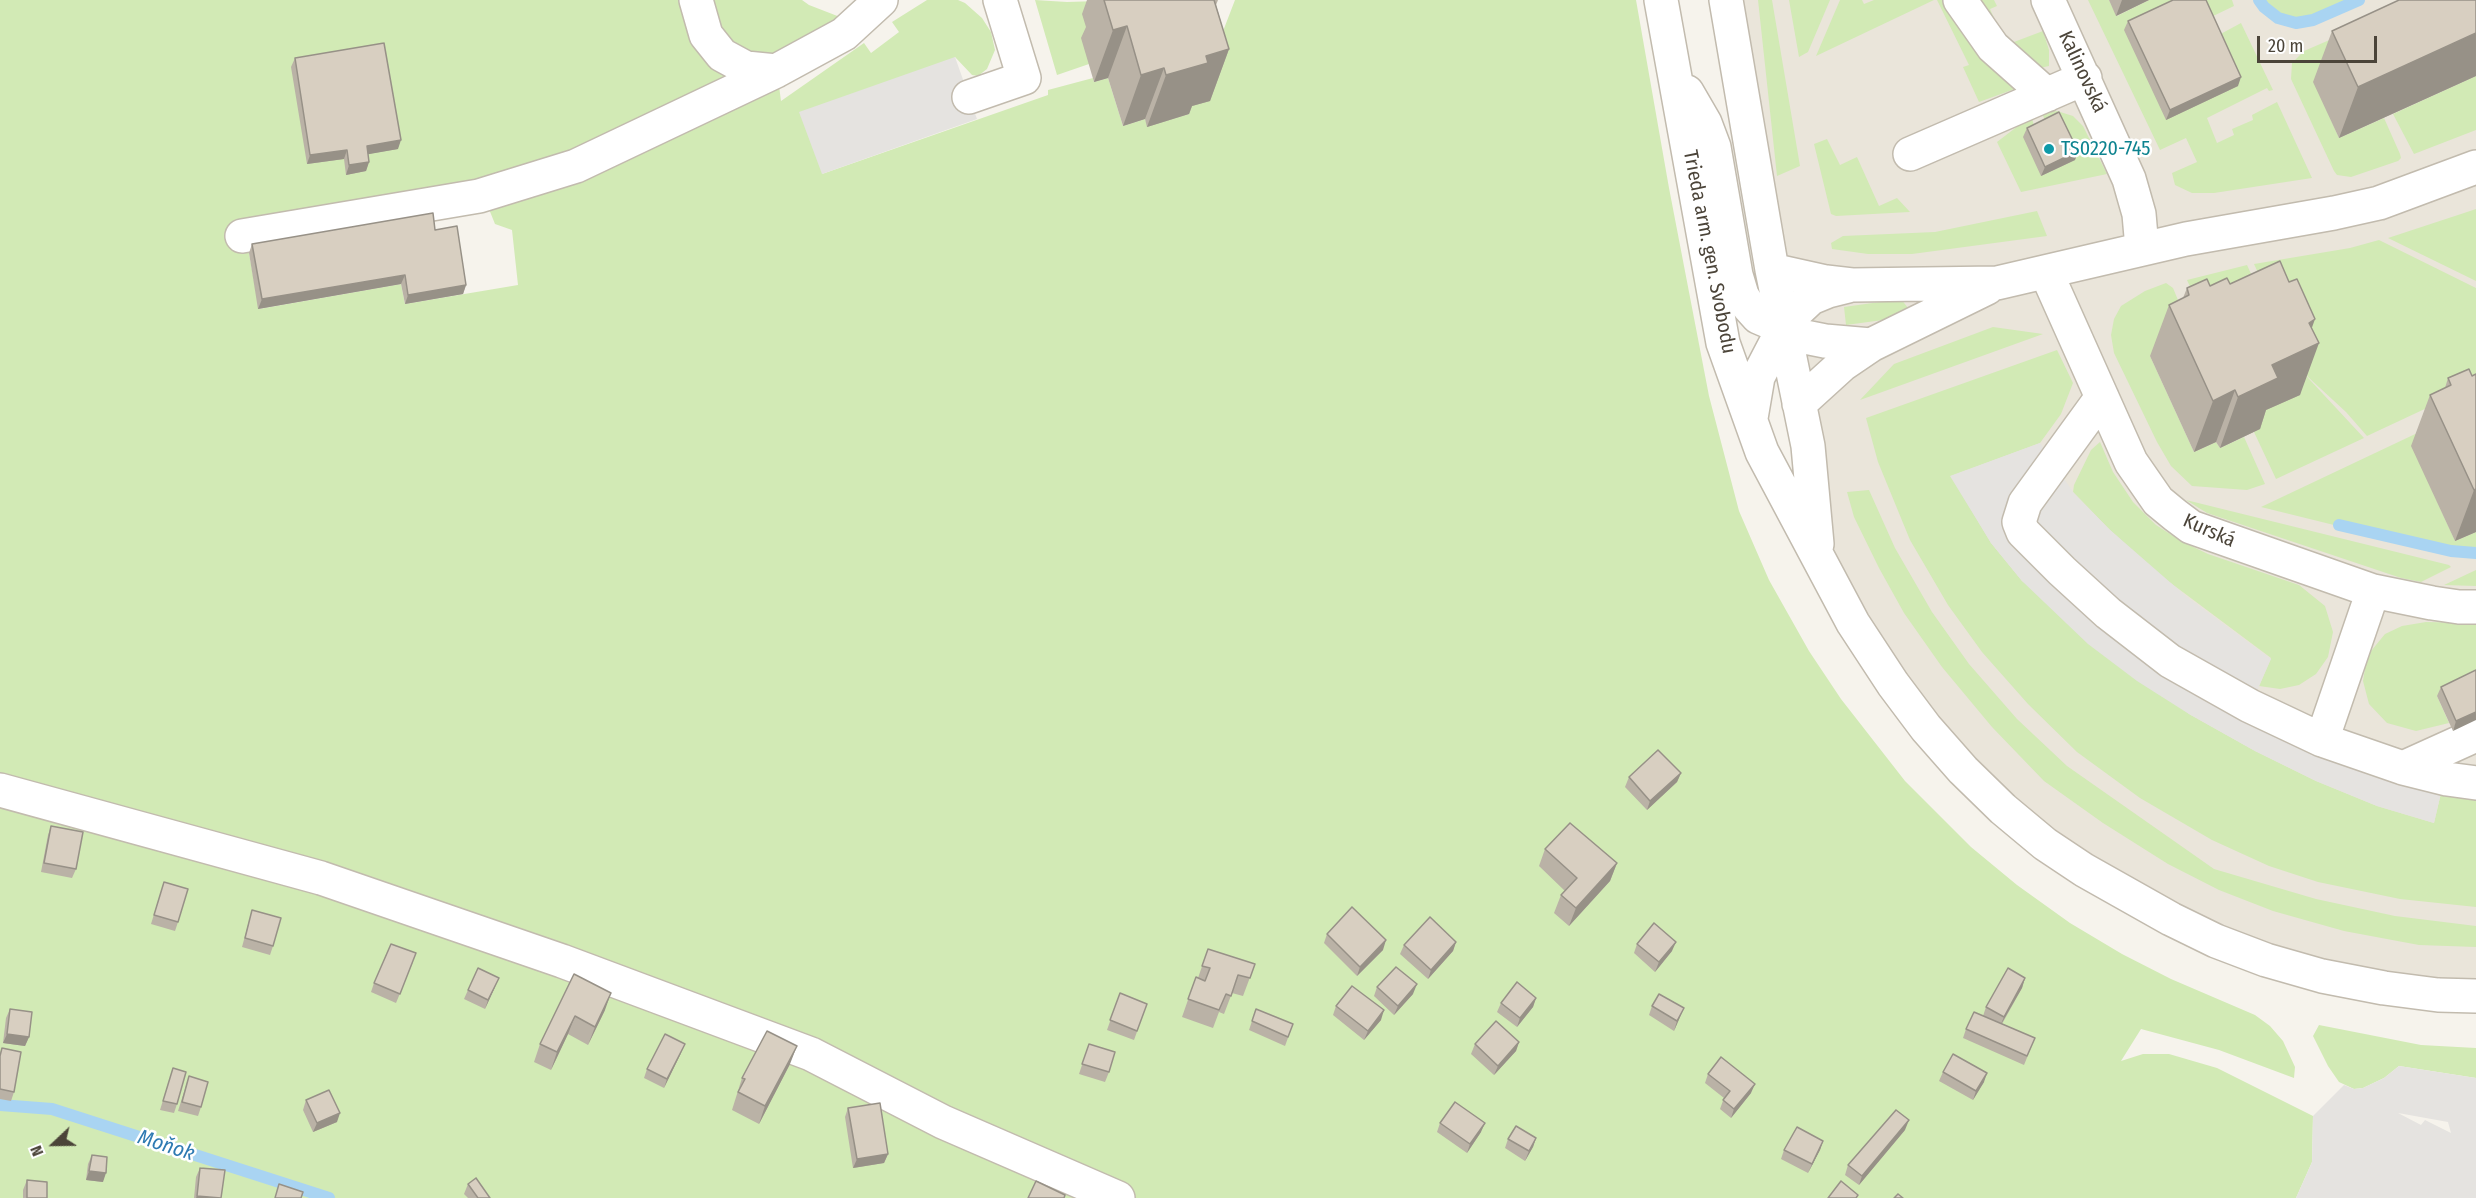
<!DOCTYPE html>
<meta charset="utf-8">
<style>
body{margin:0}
#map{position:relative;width:2476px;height:1198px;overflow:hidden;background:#f6f3ec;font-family:"Fira Sans Condensed",sans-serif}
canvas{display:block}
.north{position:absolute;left:24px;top:1114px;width:60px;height:60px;-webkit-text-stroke:4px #fff;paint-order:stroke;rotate:248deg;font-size:16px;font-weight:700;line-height:24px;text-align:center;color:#4b4439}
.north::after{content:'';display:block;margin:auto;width:21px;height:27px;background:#4b4439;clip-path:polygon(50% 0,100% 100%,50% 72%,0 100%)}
.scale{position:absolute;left:2257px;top:36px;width:120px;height:27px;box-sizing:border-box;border:3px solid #4b4439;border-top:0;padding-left:8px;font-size:18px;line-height:21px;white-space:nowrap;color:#4b4439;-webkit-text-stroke:4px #fff;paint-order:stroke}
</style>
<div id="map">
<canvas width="2476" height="1198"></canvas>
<div class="north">N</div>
<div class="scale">20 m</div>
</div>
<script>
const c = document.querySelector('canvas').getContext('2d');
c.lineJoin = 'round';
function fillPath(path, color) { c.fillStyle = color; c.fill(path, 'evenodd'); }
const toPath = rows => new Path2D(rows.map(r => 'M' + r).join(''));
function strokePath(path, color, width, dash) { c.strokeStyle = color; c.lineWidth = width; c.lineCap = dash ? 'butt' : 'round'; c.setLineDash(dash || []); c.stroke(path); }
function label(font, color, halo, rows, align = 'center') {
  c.font = font + ' "Fira Sans Condensed",sans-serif'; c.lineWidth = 5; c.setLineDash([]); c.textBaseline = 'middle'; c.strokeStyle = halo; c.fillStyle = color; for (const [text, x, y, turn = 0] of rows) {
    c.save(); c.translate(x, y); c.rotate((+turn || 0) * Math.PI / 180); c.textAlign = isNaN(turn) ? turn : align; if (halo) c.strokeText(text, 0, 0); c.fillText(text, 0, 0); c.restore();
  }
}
fillPath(toPath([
 [1726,0,2476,0,2476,996,2266,960,2003,809,1818,560]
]), '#eae5da');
fillPath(toPath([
 [0,0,687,0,740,76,654,119,388,222,249,253,259,309,401,284,405,304,518,285,512,230,495,224,487,204,779,86,781,101,864,43,871,53,899,32,892,22,927,0,958,0,965,3,982,18,991,32,995,50,987,69,978,76,972,75,955,57,822,174,1048,95,1048,90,1093,78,1094,82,1108,78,1123,126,1145,119,1148,126,1189,114,1187,108,1220,39,1235,0,1636,0,1669,188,1709,396,1739,511,1769,580,1809,651,1841,699,1905,781,1971,847,2017,885,2070,923,2122,954,2171,979,2255,1015,2270,1026,2283,1041,2295,1067,2294,1078,2219,1050,2141,1029,2121,1061,2143,1054,2169,1054,2217,1068,2313,1116,2312,1162,2296,1198,0,1198],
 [704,0,802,0,809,5,840,17,760,60,730,54],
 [1035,0,1067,2,1130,0,1088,36,1089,64,1057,75],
 [1758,0,1772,0,1800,166,1777,176],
 [1789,0,1830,0,1808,52,1799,57],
 [1840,0,1862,0,1864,4,1874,0,1934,0,1816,56],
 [1937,0,1950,0,2023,86,1979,102,1963,67,1969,65],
 [1973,0,1994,0,1997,6,1990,9,2006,45,2043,31,2049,50,2049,66,2040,68,2034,66,2006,48],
 [2088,0,2109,0,2117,16,2149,0,2189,0,2215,37,2241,23,2273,90,2269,91,2267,88,2207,118,2217,143,2234,135,2232,129,2253,120,2252,115,2277,102,2312,178,2214,193,2192,193,2175,185,2172,173,2197,162,2186,138,2160,150],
 [2198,0,2232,0,2234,6,2207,19],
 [2255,0,2364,0,2315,22,2297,26,2267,15],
 [2341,35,2314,82,2339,138,2384,118,2400,154,2401,158,2398,161,2351,177,2337,175,2334,171,2291,79,2292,63,2304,51],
 [2476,76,2476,130,2414,154,2393,114],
 [2057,111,2073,116,2083,126,2107,174,2021,192,1997,142,2031,116,2036,131,2041,176,2074,160,2047,126,2042,113],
 [1827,139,1840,165,1857,157,1879,206,1897,198,1910,212,1836,216,1831,214,1814,144],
 [2476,209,2476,281,2388,238,2461,214],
 [2037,211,2047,236,1912,254,1868,254,1832,249,1831,243,1843,236,1935,232],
 [2379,240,2476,288,2476,385,2367,436,2346,412,2308,377,2300,364,2254,264,2350,248],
 [2247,265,2277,331,2207,325,2187,280],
 [2166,283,2173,288,2193,336,2150,356,2194,452,2216,442,2220,448,2244,437,2265,484,2247,490,2192,486,2171,466,2157,442,2114,353,2111,335,2114,319,2121,306,2145,291],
 [1901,299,1908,308,1905,317,1846,325,1844,307],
 [1993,327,2043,334,1860,400,1894,364],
 [2057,350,2073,383,2061,414,2040,443,1951,476,1991,543,2022,581,2189,714,2255,751,2316,781,2377,806,2434,823,2441,793,2476,796,2476,907,2400,899,2318,882,2269,866,2212,840,2140,798,2077,752,2028,704,1982,652,1948,605,1910,540,1878,462,1866,418],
 [2297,366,2364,438,2276,479,2254,432,2259,429,2254,416],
 [2449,418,2412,446,2455,541,2476,532,2476,551,2456,550,2340,523,2338,526,2261,507],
 [2100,442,2113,472,2133,502,2156,525,2181,541,2208,554,2299,585,2325,606,2333,632,2328,657,2316,674,2299,685,2280,689,2259,686,2271,658,2156,572,2109,529,2073,492,2074,485,2091,450],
 [1869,490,1895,548,1932,612,1969,664,2017,719,2067,766,2214,869,2316,899,2395,916,2476,926,2476,947,2419,945,2344,931,2273,911,2219,890,2168,864,2103,823,2044,781,1992,727,1942,667,1904,613,1879,568,1854,517,1847,492],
 [2186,500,2449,565,2451,567,2421,582,2401,578,2207,513],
 [2476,570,2476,586,2444,585],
 [2426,622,2476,623,2476,678,2437,696,2449,723,2416,731,2387,723,2369,704,2363,681,2367,656,2385,634,2402,626],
 [2319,1025,2421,1045,2476,1048,2476,1078,2399,1066,2384,1078,2363,1088,2354,1089,2339,1082,2328,1066,2313,1036]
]), '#d2eab5');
fillPath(toPath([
 [955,57,977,119,822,174,799,112],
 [2040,443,2073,492,2109,529,2187,597,2271,659,2246,716,2441,793,2434,823,2377,806,2316,781,2255,751,2189,714,2137,681,2088,644,2022,581,1991,543,1950,476],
 [2399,1066,2476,1078,2476,1198,2296,1198,2312,1162,2313,1116,2344,1085,2354,1089,2363,1088,2384,1078],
 [2398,1113,2448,1122,2451,1133,2425,1120,2421,1125]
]), '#e5e3e0');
strokePath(toPath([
 [2259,0,2264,7,2278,18,2296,23,2313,20,2359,0],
 [2339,525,2451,551,2476,553],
 [0,1105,52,1109,329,1198]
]), '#a9d4f2', 12);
const minor = toPath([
 [696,0,706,35,722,55,746,68,776,71],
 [1661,0,1723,343,1762,452,1853,623,1893,684,1926,728,1963,770,2003,809,2045,844,2084,870,2171,919,2216,941,2266,960,2322,976,2384,988,2438,995,2476,996],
 [1726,0,1772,270,1808,446,1817,544],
 [1960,0,1993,47,2047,95],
 [2048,0,2129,179,2139,214,2142,248],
 [1687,92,1705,123,1714,147,1736,275,1742,295,1749,307,1758,317,1805,337,1825,341,1871,345],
 [969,97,1024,78,1000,0],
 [1910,154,2085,78],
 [242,236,479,196,576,166,776,71,844,34,881,0],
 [1772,270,1826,282,1852,285,1997,283,2186,239,2334,213,2379,203,2476,167],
 [2046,272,2131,462,2158,501,2175,515,2191,527,2373,591,2432,603,2459,607,2476,607],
 [2102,397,2025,503,2019,522,2023,532,2062,571,2108,613,2170,661,2250,706,2322,740,2373,591],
 [1799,404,1843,364,1871,345,1987,288],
 [1751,418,1758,377,1783,329,1796,312,1811,298,1828,291,1848,286],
 [2322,740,2403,768,2447,779,2476,783],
 [2403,768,2476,735],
 [0,790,321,878,562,961,811,1054,943,1122,1118,1198]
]);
strokePath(minor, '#c2bbae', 36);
strokePath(minor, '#fff', 33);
fillPath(toPath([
 [1087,0,1218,0,1216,5,1229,49,1210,101,1192,106,1189,114,1147,127,1145,119,1123,126,1108,78,1094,82,1081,38,1086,27,1082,14],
 [2109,0,2149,0,2116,16],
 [2476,0,2476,76,2339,138,2313,82,2332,31],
 [2128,21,2238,86,2166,120,2124,30],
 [295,58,398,149,368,154,369,162,366,171,346,175,344,159,307,164,291,67],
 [2027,128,2078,151,2075,160,2041,176,2023,137],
 [435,230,466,285,463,294,405,304,401,284,258,309,249,253,252,244],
 [2289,282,2312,329,2300,395,2266,410,2260,429,2220,448,2216,442,2194,452,2150,356,2169,305,2183,298,2187,288,2230,284],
 [2476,374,2476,532,2455,541,2411,446,2430,395,2445,388,2448,378,2472,376],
 [2476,670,2453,731,2437,696,2441,687],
 [1681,773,1677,782,1647,810,1625,787,1629,777],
 [51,826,76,869,72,878,41,872,48,835],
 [1545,849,1617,863,1610,881,1569,926,1554,913,1561,895,1565,891,1539,866],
 [164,882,178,922,175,931,151,924],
 [252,910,273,946,270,955,242,947],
 [1327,934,1383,950,1357,976,1324,943],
 [1456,942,1453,951,1428,979,1400,954,1404,945],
 [1637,944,1672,951,1655,972,1634,953],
 [1208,949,1255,964,1243,996,1232,993,1224,1014,1219,1012,1213,1028,1182,1017,1196,977,1198,978],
 [413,962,396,1003,371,992,374,983],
 [574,974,605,1010,588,1045,568,1034,551,1070,534,1062,540,1044],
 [2025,978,2022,988,2002,1024,2035,1038,2024,1065,1963,1038,1966,1029,1983,1016,1986,1007],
 [495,987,485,1009,464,999,468,990],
 [1377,987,1413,994,1394,1015,1374,996],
 [1120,993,1147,1004,1134,1040,1107,1030],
 [1536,998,1533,1007,1517,1027,1497,1012,1501,1003],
 [1336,1006,1381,1020,1364,1040,1333,1015],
 [1652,1006,1684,1008,1680,1017,1674,1031,1649,1015],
 [10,1009,29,1037,25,1046,3,1043,6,1018],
 [1256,1009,1293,1024,1285,1046,1249,1030],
 [1519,1042,1516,1051,1494,1075,1471,1054,1475,1044],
 [1089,1044,1109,1072,1105,1082,1079,1074],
 [2,1048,14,1092,11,1101,0,1099,0,1053],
 [681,1053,664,1088,644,1078,647,1069],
 [790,1064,759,1124,732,1110,742,1078],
 [173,1068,177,1104,174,1113,160,1110],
 [1943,1072,1984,1082,1973,1100,1939,1081],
 [1708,1074,1751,1093,1731,1118,1720,1109,1724,1098,1705,1083],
 [189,1076,201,1107,198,1116,178,1111],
 [306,1100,337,1122,313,1132,303,1110],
 [848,1108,888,1154,884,1163,853,1168,845,1117],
 [1440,1123,1481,1132,1467,1153,1437,1132],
 [1905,1130,1859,1185,1845,1175,1848,1165],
 [1536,1138,1533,1147,1525,1161,1505,1148,1508,1139],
 [1823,1141,1820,1150,1808,1173,1781,1159,1784,1150],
 [92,1155,103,1182,86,1180,88,1164],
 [200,1168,221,1198,194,1198,196,1177],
 [27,1180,47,1198,23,1198,23,1190],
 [468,1184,490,1198,468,1198,464,1194]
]), '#bab2a6');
fillPath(toPath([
 [2122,0,2149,0,2116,16],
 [1127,26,1108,78,1094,82,1113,30],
 [2476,33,2476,76,2339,138,2358,87],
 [1229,49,1210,101,1192,106,1189,114,1147,127,1166,75,1206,56],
 [1164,68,1145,119,1123,126,1141,75],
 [2241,77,2238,86,2166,120,2170,110],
 [401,140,398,149,364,155,367,146],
 [347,150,344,159,307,164,310,155],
 [2078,151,2075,160,2041,176,2045,167],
 [369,162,366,171,346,175,349,165],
 [405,275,401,284,258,309,262,299],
 [466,285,463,294,405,304,408,295],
 [2315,319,2304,350,2319,343,2300,395,2266,410,2260,429,2220,448,2238,397,2309,323],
 [2235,390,2216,442,2194,452,2213,401],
 [2476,489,2476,532,2455,541,2474,490],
 [2476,712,2476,720,2453,731,2456,721],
 [1681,773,1677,782,1647,810,1650,801],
 [1617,863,1610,881,1569,926,1576,908],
 [1386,940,1383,950,1357,976,1360,967],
 [1456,942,1453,951,1428,979,1431,970],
 [1676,942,1672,951,1655,972,1659,962],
 [499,978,495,987,485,1009,488,1000],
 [2025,978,2022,988,2000,1026,2004,1017],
 [1417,984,1413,994,1394,1015,1398,1006],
 [611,993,605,1010,588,1045,595,1027],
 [1536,998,1533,1007,1517,1027,1520,1018],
 [1684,1008,1680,1017,1674,1031,1677,1021],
 [1384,1010,1381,1020,1364,1040,1368,1031],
 [575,1016,568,1034,551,1070,557,1052],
 [7,1034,29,1037,25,1046,3,1043],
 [1519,1042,1516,1051,1494,1075,1498,1066],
 [685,1044,681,1053,664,1088,667,1079],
 [797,1046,790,1064,759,1124,765,1106],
 [1987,1073,1984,1082,1973,1100,1976,1091],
 [1755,1084,1751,1093,1731,1118,1734,1109],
 [340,1113,337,1122,313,1132,317,1123],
 [1909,1120,1905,1130,1859,1185,1862,1176],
 [1485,1123,1481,1132,1467,1153,1470,1144],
 [1536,1138,1533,1147,1525,1161,1529,1151],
 [1823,1141,1820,1150,1808,1173,1812,1164],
 [888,1154,884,1163,853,1168,857,1159],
 [89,1171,106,1173,103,1182,86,1180],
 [197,1196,218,1198,196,1198]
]), '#979187');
const building = toPath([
 [1104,0,1214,0,1229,49,1206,56,1208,63,1166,75,1164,68,1141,75,1127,26,1113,30,1104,0],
 [2173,0,2206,0,2241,77,2170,110,2128,21,2173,0],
 [2399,0,2476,0,2476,33,2358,87,2332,31,2399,0],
 [384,43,401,140,367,146,369,162,349,165,347,150,310,155,295,58,384,43],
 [2059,112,2078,151,2045,167,2027,128,2059,112],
 [433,213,435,230,457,226,466,285,408,295,405,275,262,299,252,244,433,213],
 [2280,261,2289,282,2297,279,2315,319,2309,323,2319,343,2272,365,2278,378,2238,397,2235,390,2213,401,2169,305,2189,295,2187,288,2207,279,2210,286,2227,278,2230,284,2280,261],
 [2469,369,2472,376,2476,374,2476,489,2474,490,2430,395,2451,385,2448,378,2469,369],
 [2476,670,2476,712,2456,721,2441,687,2476,670],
 [1658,750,1681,773,1650,801,1629,777,1658,750],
 [1570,823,1617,863,1576,908,1561,895,1577,878,1545,849,1570,823],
 [51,826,83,832,76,869,44,863,51,826],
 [164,882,188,889,178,922,154,915,164,882],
 [1352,907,1386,940,1360,967,1327,934,1352,907],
 [252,910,281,918,273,946,245,938,252,910],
 [1430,917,1456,942,1431,970,1404,945,1430,917],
 [1654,923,1676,942,1659,962,1637,944,1654,923],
 [391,944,416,953,400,994,374,983,391,944],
 [1208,949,1255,964,1250,978,1238,975,1231,996,1226,994,1219,1010,1188,999,1196,977,1205,981,1210,968,1202,966,1208,949],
 [1396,967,1417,984,1398,1006,1377,987,1396,967],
 [478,968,499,978,488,1000,468,990,478,968],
 [2008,968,2025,978,2004,1017,1986,1007,2008,968],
 [574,974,611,993,595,1027,575,1016,557,1052,540,1044,574,974],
 [1517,982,1536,998,1520,1018,1501,1003,1517,982],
 [1352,986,1384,1010,1368,1031,1336,1006,1352,986],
 [1120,993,1147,1004,1137,1031,1110,1020,1120,993],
 [1659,994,1684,1008,1677,1021,1652,1006,1659,994],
 [10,1009,32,1012,29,1037,7,1034,10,1009],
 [1256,1009,1293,1024,1288,1037,1252,1021,1256,1009],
 [1974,1012,2035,1038,2027,1056,1966,1029,1974,1012],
 [1496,1021,1519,1042,1498,1066,1475,1044,1496,1021],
 [767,1031,797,1046,765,1106,738,1092,745,1079,742,1078,767,1031],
 [665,1034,685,1044,667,1079,647,1069,665,1034],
 [1089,1044,1115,1052,1109,1072,1082,1064,1089,1044],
 [2,1048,21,1052,14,1092,0,1089,0,1056,2,1048],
 [1953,1054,1987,1073,1976,1091,1943,1072,1953,1054],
 [1721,1057,1755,1084,1734,1109,1723,1100,1730,1091,1708,1074,1721,1057],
 [173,1068,186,1072,177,1104,163,1101,173,1068],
 [189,1076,208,1082,201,1107,182,1102,189,1076],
 [329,1090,340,1113,317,1123,306,1100,329,1090],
 [1455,1102,1485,1123,1470,1144,1440,1123,1455,1102],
 [880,1103,888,1154,857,1159,848,1108,880,1103],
 [1896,1110,1909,1120,1862,1176,1848,1165,1896,1110],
 [1516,1126,1536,1138,1529,1151,1508,1139,1516,1126],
 [1797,1127,1823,1141,1812,1164,1784,1150,1797,1127],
 [92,1155,107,1157,106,1173,89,1171,92,1155],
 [200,1168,225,1170,221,1198,197,1196,200,1168],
 [476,1178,490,1198,478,1198,468,1184,476,1178],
 [27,1180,47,1182,47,1198,27,1198,27,1180],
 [1036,1181,1065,1195,1064,1198,1028,1198,1036,1181],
 [1841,1181,1858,1195,1856,1198,1828,1198,1841,1181],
 [279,1184,303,1192,301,1198,275,1198,279,1184],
 [1898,1194,1903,1198,1894,1198,1898,1194]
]);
fillPath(building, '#d8cfc1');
strokePath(building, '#979187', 1.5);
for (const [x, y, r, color] of [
 [2049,149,6,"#0f9aa8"]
]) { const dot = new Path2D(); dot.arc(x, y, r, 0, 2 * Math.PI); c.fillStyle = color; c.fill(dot); strokePath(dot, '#fff', 2); }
label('20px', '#4b4439', '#fff', [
 ["Kalinovská",2082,72,65],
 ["Trieda arm. gen. Svobodu",1709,252,79],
 ["Kurská",2209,531,24]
]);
label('20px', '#0d838f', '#fff', [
 ["TS0220-745",2061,149]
], 'left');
label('italic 21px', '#2e7ab2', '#fff', [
 ["Moňok",166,1146,18]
]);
</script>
